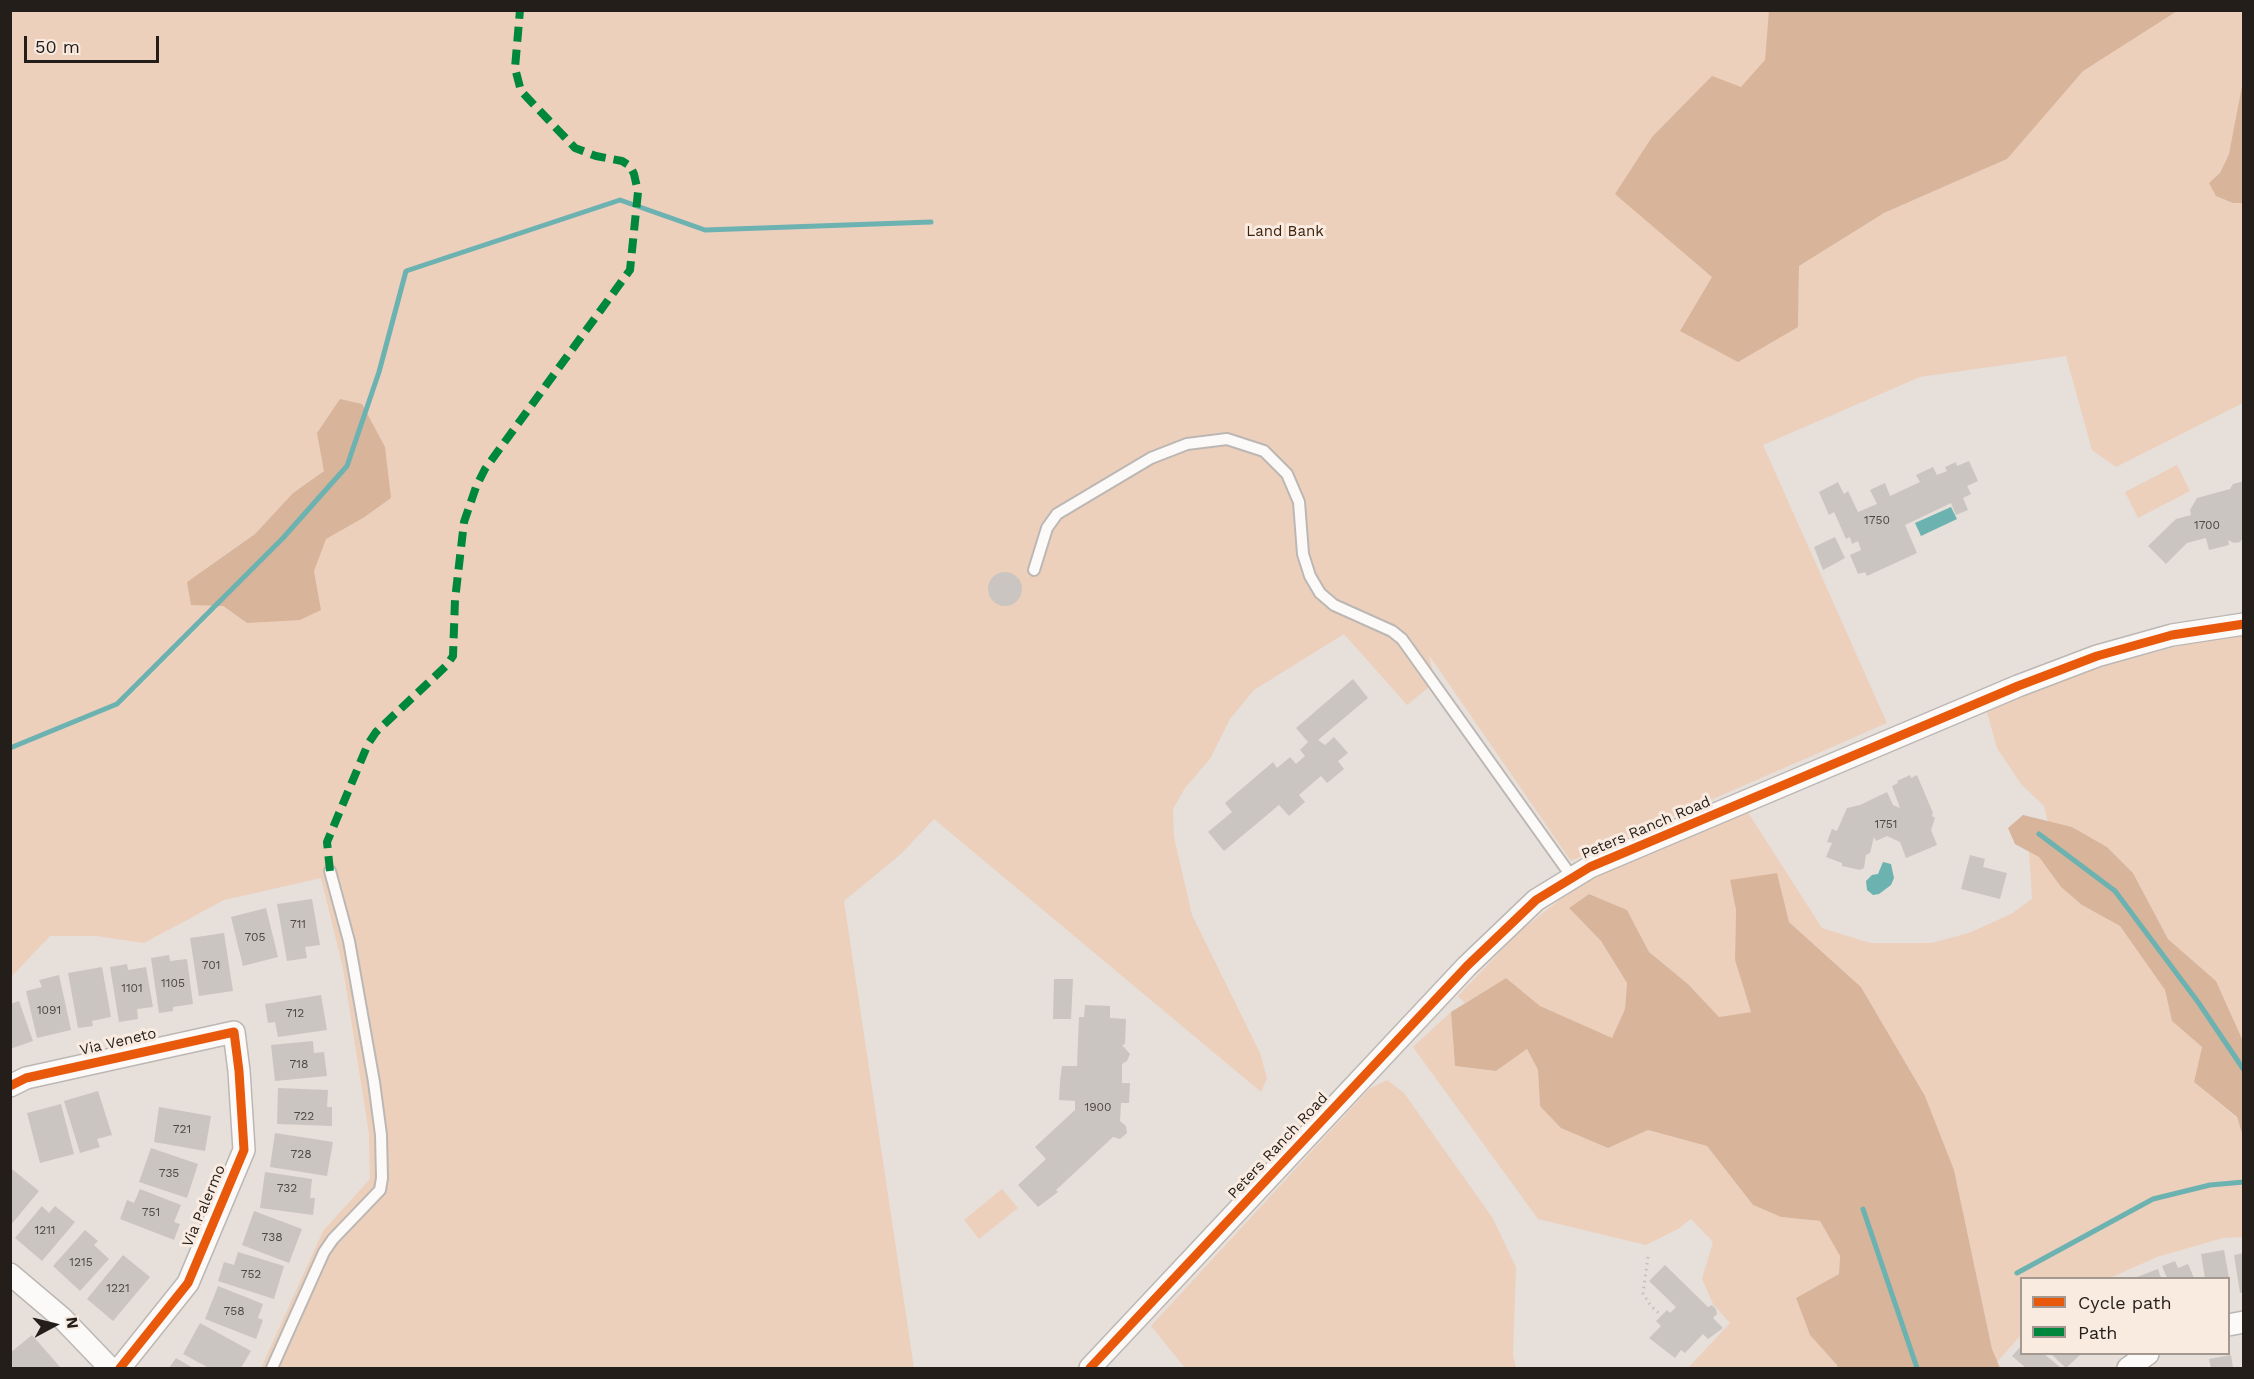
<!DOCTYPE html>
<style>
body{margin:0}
#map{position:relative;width:2254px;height:1379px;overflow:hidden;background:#e6dfda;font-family:"Work Sans",sans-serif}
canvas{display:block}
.frame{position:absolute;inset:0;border:12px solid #231e1a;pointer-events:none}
.legend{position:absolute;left:2020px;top:1277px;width:210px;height:78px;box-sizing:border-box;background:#faebe1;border:2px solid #a49991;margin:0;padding:8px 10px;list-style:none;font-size:18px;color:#231e1a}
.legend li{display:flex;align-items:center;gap:12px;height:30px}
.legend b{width:30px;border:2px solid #a49991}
.north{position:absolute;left:24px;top:1295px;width:60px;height:60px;-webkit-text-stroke:4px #faebe1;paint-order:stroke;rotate:83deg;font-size:16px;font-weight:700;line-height:24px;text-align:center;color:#231e1a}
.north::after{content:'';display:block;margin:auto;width:21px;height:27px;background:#231e1a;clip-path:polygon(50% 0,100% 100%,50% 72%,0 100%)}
.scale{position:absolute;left:24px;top:36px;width:135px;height:27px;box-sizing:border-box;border:3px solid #231e1a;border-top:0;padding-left:8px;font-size:18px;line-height:21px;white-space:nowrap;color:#231e1a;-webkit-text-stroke:4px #faebe1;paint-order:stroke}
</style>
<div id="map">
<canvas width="2254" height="1379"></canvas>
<div class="frame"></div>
<ul class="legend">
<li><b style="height:8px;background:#e8590c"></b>Cycle path</li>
<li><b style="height:8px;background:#00873e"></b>Path</li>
</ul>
<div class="north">N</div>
<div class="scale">50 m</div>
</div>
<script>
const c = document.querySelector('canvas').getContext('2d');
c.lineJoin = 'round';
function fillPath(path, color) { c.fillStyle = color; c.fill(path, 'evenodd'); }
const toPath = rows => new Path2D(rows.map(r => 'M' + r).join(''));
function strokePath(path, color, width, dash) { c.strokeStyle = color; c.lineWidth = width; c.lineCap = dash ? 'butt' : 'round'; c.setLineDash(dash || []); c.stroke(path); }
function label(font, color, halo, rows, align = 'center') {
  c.font = font + ' "Work Sans",sans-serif'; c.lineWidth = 6; c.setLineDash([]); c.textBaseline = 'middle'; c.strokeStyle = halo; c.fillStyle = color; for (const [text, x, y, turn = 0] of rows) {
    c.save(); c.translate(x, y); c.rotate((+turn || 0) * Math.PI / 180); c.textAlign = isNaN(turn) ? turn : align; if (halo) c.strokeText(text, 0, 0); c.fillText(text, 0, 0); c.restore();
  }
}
fillPath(toPath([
 [11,11,2243,11,2243,94,2229,154,2220,173,2233,203,2243,203,2243,403,2116,467,2092,450,2066,356,1920,377,1763,445,1887,723,1571,861,1429,655,1435,682,1407,705,1344,634,1254,690,1230,719,1210,759,1185,788,1173,809,1174,837,1192,915,1260,1053,1267,1078,1261,1092,934,819,901,854,844,901,914,1368,261,1368,323,1231,370,1179,369,1134,343,968,321,878,224,900,144,943,96,936,50,936,11,977],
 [2007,159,1884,213,1799,266,1798,327,1680,331,1713,277],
 [324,471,363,518,326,539,314,571,321,610,247,623,187,582,255,534,293,493],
 [2177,465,2190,491,2138,518,2125,492],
 [2243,632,2243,1041,2216,981,2168,939,2133,873,2107,847,2072,827,2048,822,2044,806,2021,784,1997,748,1987,712,2050,684,2096,668,2201,640],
 [1747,811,1822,928,1870,943,1931,943,1969,933,2011,914,2032,899,2029,851,2039,857,2061,887,2082,905,2120,926,2165,990,2172,1021,2202,1047,2194,1082,2237,1118,2243,1137,2243,1237,2223,1238,2157,1257,2110,1278,2022,1278,2021,1335,1997,1362,1992,1349,1954,1170,1925,1096,1861,987,1788,921,1777,873,1730,881,1736,910,1735,960,1751,1012,1719,1017,1688,984,1649,952,1627,910,1589,894,1569,908,1601,941,1627,983,1625,1009,1612,1039,1540,1006,1506,978,1465,1003,1458,996,1519,932,1581,883,1676,839],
 [1451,1012,1455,1066,1496,1071,1527,1049,1538,1070,1540,1106,1608,1148,1648,1130,1707,1146,1753,1205,1781,1217,1820,1221,1840,1256,1839,1274,1796,1298,1810,1335,1839,1366,1835,1368,1688,1368,1730,1323,1713,1304,1702,1279,1713,1242,1691,1219,1678,1229,1646,1245,1538,1219,1413,1047],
 [1387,1080,1404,1093,1492,1217,1516,1267,1513,1355,1516,1368,1185,1368,1151,1326,1369,1089],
 [1002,1189,1018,1208,979,1239,964,1220]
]), '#ecd0bc');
fillPath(toPath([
 [1769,11,1769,10,2177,11,2083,71,2007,159,1884,213,1799,266,1798,327,1738,362,1680,331,1712,277,1615,194,1652,137,1712,76,1741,87,1765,60],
 [2243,81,2243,203,2233,203,2216,196,2209,183,2220,173,2229,154],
 [340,399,362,404,385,447,391,498,363,518,326,539,314,571,321,610,300,620,247,623,223,606,191,605,187,582,255,534,293,493,324,471,317,433],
 [2023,815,2072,827,2107,847,2133,873,2168,939,2216,981,2243,1041,2243,1137,2237,1117,2194,1082,2202,1047,2172,1021,2165,990,2120,926,2082,905,2061,887,2039,857,2015,844,2008,828],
 [1777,873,1789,922,1861,987,1925,1096,1954,1170,1992,1349,2000,1368,1835,1368,1838,1366,1810,1335,1796,1298,1839,1274,1840,1256,1820,1221,1781,1217,1753,1205,1707,1146,1648,1130,1608,1148,1561,1128,1540,1106,1538,1070,1527,1049,1496,1071,1455,1066,1451,1012,1506,978,1540,1006,1612,1038,1625,1009,1627,983,1601,941,1569,908,1589,894,1627,910,1649,952,1688,984,1719,1017,1751,1012,1735,960,1736,910,1730,880]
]), '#d7b49a');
fillPath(toPath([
 [1951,507,1957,519,1921,536,1915,523],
 [1883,862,1891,864,1894,878,1891,885,1879,894,1873,895,1867,890,1866,881,1872,875,1878,874]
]), '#6cb2b1');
strokePath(toPath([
 [10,748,117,704,283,538,347,466,379,372,406,271,620,200,705,230,931,222],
 [2039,834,2115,891,2198,1002,2244,1070],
 [1863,1209,1917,1368],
 [2017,1273,2153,1199,2210,1185,2244,1182]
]), '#6cb2b1', 5);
fillPath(toPath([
 [1969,461,1978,481,1967,486,1971,494,1963,498,1968,510,1956,515,1951,503,1905,525,1917,553,1867,576,1865,572,1858,574,1850,555,1861,550,1858,541,1852,544,1850,537,1846,539,1834,512,1829,515,1819,492,1838,482,1844,494,1848,491,1858,512,1877,504,1870,490,1885,483,1890,496,1920,482,1916,475,1933,467,1937,475,1947,471,1945,467,1956,462,1957,466],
 [2244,481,2244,536,2240,542,2234,543,2228,540,2229,545,2209,550,2206,538,2187,543,2166,564,2148,546,2176,519,2191,515,2190,510,2197,498,2230,489,2233,484],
 [1835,537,1845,558,1823,570,1814,547],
 '988 589a17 17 0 1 1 34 0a17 17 0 1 1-34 0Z',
 [1353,679,1368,698,1318,740,1325,745,1334,737,1348,753,1338,761,1344,769,1327,783,1321,776,1299,795,1305,802,1289,816,1279,805,1224,851,1208,832,1232,812,1225,803,1273,762,1277,768,1290,757,1296,764,1305,756,1300,750,1308,742,1296,728],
 [1910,775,1911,778,1917,775,1933,813,1932,816,1935,818,1931,830,1937,845,1906,858,1900,842,1887,836,1876,841,1874,837,1870,853,1866,855,1864,868,1860,870,1842,866,1842,863,1826,857,1832,843,1827,842,1832,829,1837,831,1847,808,1860,805,1887,792,1893,805,1900,808,1892,786,1898,783,1897,781],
 [1970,855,1985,859,1983,867,2007,873,2000,899,1961,889],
 [312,899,320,945,305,947,307,958,287,961,277,904],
 [266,908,278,957,243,966,231,917],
 [224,933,233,991,199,996,190,938],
 [169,955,170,961,187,959,193,1004,173,1007,173,1011,159,1013,151,958],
 [127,964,128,970,146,967,153,1007,137,1009,138,1019,119,1022,110,967],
 [102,967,111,1017,92,1021,93,1026,78,1028,68,973],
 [59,975,71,1030,37,1038,26,991,42,987,39,980],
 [1054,979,1073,979,1071,1019,1053,1019],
 [321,995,327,1030,278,1037,275,1022,268,1023,265,1004],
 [19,1001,33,1041,10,1049,10,1004],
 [1085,1005,1110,1006,1110,1018,1126,1019,1125,1044,1122,1045,1130,1054,1127,1061,1122,1064,1122,1083,1130,1083,1129,1103,1121,1103,1120,1121,1126,1126,1127,1133,1120,1139,1113,1137,1056,1190,1058,1192,1038,1207,1018,1185,1046,1159,1035,1147,1075,1110,1075,1101,1059,1100,1060,1081,1062,1066,1077,1066,1079,1017,1084,1017],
 [313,1041,314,1053,324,1052,327,1076,275,1081,271,1045],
 [278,1088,328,1090,327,1107,332,1107,332,1126,277,1124],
 [98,1091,112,1135,97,1139,100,1147,80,1153,64,1101],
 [61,1104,74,1154,40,1163,27,1113],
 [159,1107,211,1116,205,1151,154,1142],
 [275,1133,333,1142,327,1176,270,1167],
 [151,1148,198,1164,187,1198,139,1182],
 [12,1169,39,1191,10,1226,10,1171],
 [265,1172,312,1179,310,1198,315,1198,313,1215,260,1208],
 [140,1189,181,1205,174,1222,180,1224,174,1240,120,1219,127,1200,134,1203],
 [42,1206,49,1213,55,1206,75,1222,42,1261,15,1238],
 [254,1211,302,1229,289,1263,242,1245],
 [85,1230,98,1241,94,1245,109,1259,80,1291,53,1266],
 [2224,1250,2229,1278,2205,1278,2201,1254],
 [238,1252,284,1266,274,1299,218,1281,224,1262,234,1265],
 [2244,1253,2244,1292,2240,1293,2234,1255],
 [123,1255,150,1277,113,1321,87,1299],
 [2175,1261,2178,1268,2188,1264,2194,1278,2167,1278,2162,1266],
 [1665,1265,1708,1307,1712,1305,1716,1309,1717,1314,1713,1318,1723,1328,1708,1339,1703,1334,1685,1353,1681,1350,1675,1358,1649,1338,1661,1326,1656,1321,1667,1310,1670,1313,1676,1307,1649,1281],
 [2158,1269,2161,1278,2134,1278],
 [218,1286,263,1304,258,1318,263,1320,256,1339,205,1319],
 [200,1323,251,1351,241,1368,209,1368,183,1354],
 [32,1335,61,1368,14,1368,10,1364,10,1353],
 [2022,1345,2022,1354,2044,1354,2061,1368,2026,1368,2012,1356],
 [2051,1354,2081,1354,2066,1368],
 [2231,1355,2233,1368,2211,1368,2209,1359],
 [176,1358,193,1368,169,1368]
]), '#cbc5c1');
const lane = toPath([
 [1034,570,1047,528,1057,514,1151,458,1187,444,1227,439,1264,451,1287,474,1299,502,1303,554,1310,576,1320,593,1334,605,1392,631,1402,639,1572,877],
 [272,1368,324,1252,333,1239,380,1190,382,1178,381,1135,374,1082,349,941,330,871]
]);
const street = toPath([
 [10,1086,26,1078,234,1032,239,1071,244,1150,188,1283,120,1368],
 [10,1274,62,1318,110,1368],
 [2228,1325,2244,1322],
 [1090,1368,1467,966,1536,900,1590,867,2018,686,2097,656,2172,635,2244,624],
 [2128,1368,2148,1354]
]);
strokePath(lane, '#bdb7b3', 14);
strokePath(street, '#bdb7b3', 24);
strokePath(toPath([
 [1648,1257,1643,1293,1650,1305,1661,1315]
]), '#c2c0be', 3, [1.5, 4.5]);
strokePath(lane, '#fbfaf9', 10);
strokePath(street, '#fbfaf9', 21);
strokePath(toPath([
 [330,871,327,842,368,744,376,732,446,666,453,656,455,600,464,522,476,487,485,469,630,270,638,192,634,174,630,166,622,161,596,156,575,148,521,91,515,68,520,10]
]), '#00873e', 8, [15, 8]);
strokePath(toPath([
 [10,1086,26,1078,234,1032,239,1071,244,1150,188,1283,120,1368],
 [1090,1368,1467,966,1536,900,1590,867,2018,686,2097,656,2172,635,2244,624]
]), '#e8590c', 9);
label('12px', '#4d4844', null, [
 ["1750",1877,520],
 ["1700",2207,525],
 ["1751",1886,824],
 ["711",298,924],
 ["705",255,937],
 ["701",211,965],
 ["1105",173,983],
 ["1101",132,988],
 ["1091",49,1010],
 ["712",295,1013],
 ["718",299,1064],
 ["1900",1098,1107],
 ["722",304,1116],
 ["721",182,1129],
 ["728",301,1154],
 ["735",169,1173],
 ["732",287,1188],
 ["751",151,1212],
 ["1211",45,1230],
 ["738",272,1237],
 ["1215",81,1262],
 ["752",251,1274],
 ["1221",118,1288],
 ["758",234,1311]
]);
label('15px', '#3c2310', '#faebe1', [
 ["Land Bank",1285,232]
]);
label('15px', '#231e1a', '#faebe1', [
 ["Peters Ranch Road",1646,828,-23],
 ["Via Veneto",118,1042,-13],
 ["Peters Ranch Road",1278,1146,-47],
 ["Via Palermo",204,1206,-67]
]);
</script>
